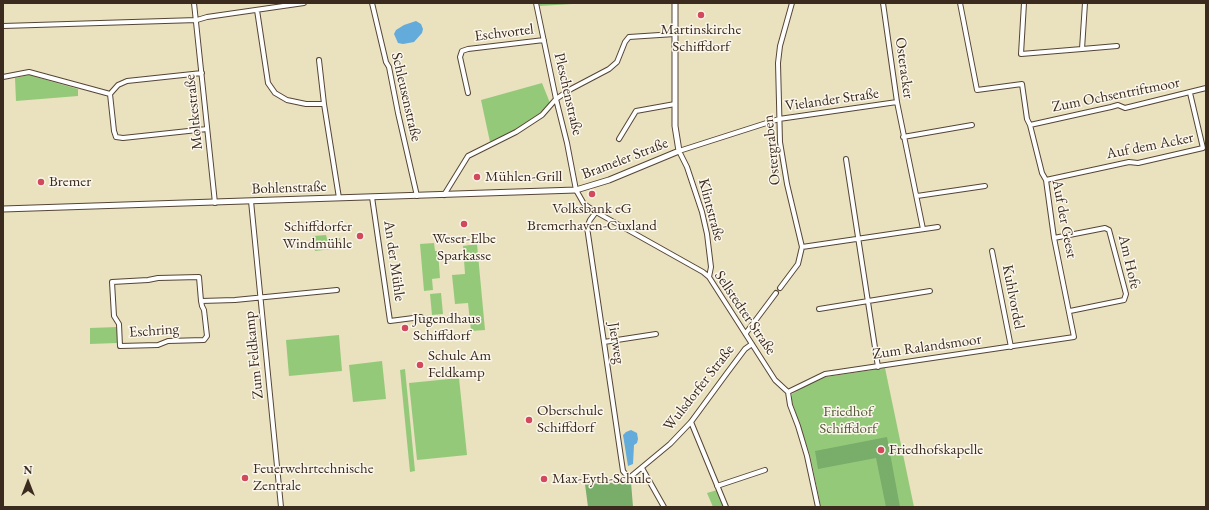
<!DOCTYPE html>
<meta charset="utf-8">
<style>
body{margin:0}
#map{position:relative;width:1209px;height:510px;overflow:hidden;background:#eae1bf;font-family:"EB Garamond",serif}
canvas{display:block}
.frame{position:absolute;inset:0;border:4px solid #3b2a1e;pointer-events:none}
.north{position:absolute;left:8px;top:462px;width:40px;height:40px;-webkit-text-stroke:3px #fbf7ec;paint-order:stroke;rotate:0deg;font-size:11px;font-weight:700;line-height:16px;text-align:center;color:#3b2a1e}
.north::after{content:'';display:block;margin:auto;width:14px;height:18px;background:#3b2a1e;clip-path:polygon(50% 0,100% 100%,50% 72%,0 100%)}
</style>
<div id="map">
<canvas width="1209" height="510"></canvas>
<div class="frame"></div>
<div class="north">N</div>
</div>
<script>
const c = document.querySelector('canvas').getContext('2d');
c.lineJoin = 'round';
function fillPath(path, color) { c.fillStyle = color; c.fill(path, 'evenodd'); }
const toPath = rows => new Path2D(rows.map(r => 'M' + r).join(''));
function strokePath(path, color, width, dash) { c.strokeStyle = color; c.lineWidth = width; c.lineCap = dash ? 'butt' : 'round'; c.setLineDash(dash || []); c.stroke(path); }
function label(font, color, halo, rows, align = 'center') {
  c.font = font + ' "EB Garamond",serif'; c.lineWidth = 3; c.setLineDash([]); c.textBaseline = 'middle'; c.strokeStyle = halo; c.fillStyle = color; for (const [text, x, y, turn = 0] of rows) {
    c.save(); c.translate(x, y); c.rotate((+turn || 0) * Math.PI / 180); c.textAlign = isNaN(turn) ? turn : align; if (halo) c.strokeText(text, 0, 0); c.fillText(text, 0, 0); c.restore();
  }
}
fillPath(toPath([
 [539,3,571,3,572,4,539,6],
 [29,75,78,89,78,96,16,101,15,78],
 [542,83,550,103,540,113,514,131,490,142,481,100],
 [326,235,327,239,340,238,341,248,315,251,313,236],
 [434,243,435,251,438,251,440,278,432,279,433,290,424,291,420,244],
 [477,244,485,330,471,331,468,303,455,304,452,275,465,274,463,246],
 [441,293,443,314,432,315,430,294],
 [117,327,117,343,90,344,90,328],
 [339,335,342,371,289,376,286,340],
 [382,361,386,399,353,402,349,365],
 [885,368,914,507,821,507,810,455,792,402,792,394,819,378],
 [405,369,415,471,410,472,400,370],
 [459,378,467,455,417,460,409,383],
 [717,490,723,506,722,507,713,507,707,493]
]), '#95c97a');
fillPath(toPath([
 [887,437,900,507,886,507,876,458,818,469,815,451],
 [631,482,633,507,588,507,585,484]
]), '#78ad6a');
fillPath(toPath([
 [416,21,421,24,423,29,422,33,414,42,403,44,398,43,394,34,396,30,404,25],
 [631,430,637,433,638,439,637,443,634,445,633,464,628,466,623,435,626,432]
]), '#62abda');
const minor = toPath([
 [194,3,215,203],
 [372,3,386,62,389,67,398,113,417,196],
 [536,3,556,99,567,143,576,190,584,204,596,212,703,272,709,277,775,380,788,392,790,405,798,426,807,456,818,507],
 [883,3,897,102,923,229],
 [1024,3,1021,54,1082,49,1085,3],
 [257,10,268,83,275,93,287,100,306,104,324,104,339,198],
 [3,26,197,20,207,17,304,3],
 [1082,49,1117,46],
 [319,60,324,104],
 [3,77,29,72,110,94,118,85,127,81,202,73],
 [468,93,460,57,462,51,468,49,544,40],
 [110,94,114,131,116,137,123,138,207,129],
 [1030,125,1111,107,1118,105,1125,108,1206,88],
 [903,137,972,125],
 [619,139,636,111,675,104],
 [846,159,878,367],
 [1046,180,1129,162,1138,163,1203,148,1190,93],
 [444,195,468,156,516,132,542,115,556,99,571,89,609,69,617,62,625,42,629,37,675,34],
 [917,196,985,186],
 [372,197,390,321,421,317],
 [251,201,281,507],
 [596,212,590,220,587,227,623,471,629,478,670,444,691,422,727,373,745,349,752,344],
 [1054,238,1105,228,1109,230,1126,294,1124,300,1070,311],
 [802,247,938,227],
 [992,251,1011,347],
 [709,277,711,267,707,234,702,212,687,167,679,151,779,119,897,102],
 [780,288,798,264,802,247,787,184,780,142,778,63,780,46,792,3],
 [201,301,202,306,204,310,207,336,204,340,168,341,158,345,120,346,119,324,114,316,112,282,148,280,158,278,199,277,201,301,235,300,337,290],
 [819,309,930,291],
 [746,333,776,293],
 [604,342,656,334],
 [788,392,825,374,1074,337,1054,238,1046,180,1042,173,1030,125,1027,119,1022,84,977,90,960,3],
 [691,422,726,507],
 [642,468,664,507],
 [717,486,765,470]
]);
const tertiary = toPath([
 [3,209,576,190,609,180,679,151,675,126,675,3]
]);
strokePath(minor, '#554536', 6);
strokePath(tertiary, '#554536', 7);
strokePath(minor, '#fff', 4);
strokePath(tertiary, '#fff', 5);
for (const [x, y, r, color] of [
 [701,15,4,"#d1495b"],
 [477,177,4,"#d1495b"],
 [41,182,4,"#d1495b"],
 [592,194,4,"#d1495b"],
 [464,224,4,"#d1495b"],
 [360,236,4,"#d1495b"],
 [405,328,4,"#d1495b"],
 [420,365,4,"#d1495b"],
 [529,420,4,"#d1495b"],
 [881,450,4,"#d1495b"],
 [245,478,4,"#d1495b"],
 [544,479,4,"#d1495b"]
]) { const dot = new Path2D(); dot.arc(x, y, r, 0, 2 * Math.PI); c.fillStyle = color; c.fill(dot); strokePath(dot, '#fbf7ec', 1.5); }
label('15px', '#3b2a1e', '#fbf7ec', [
 ["Martinskirche",701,30,"center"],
 ["Schiffdorf",701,47,"center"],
 ["Mühlen-Grill",485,177],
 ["Bremer",49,182],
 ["Volksbank eG",592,209,"center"],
 ["Bremerhaven-Cuxland",592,226,"center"],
 ["Schiffdorfer",352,227,"right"],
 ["Windmühle",352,244,"right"],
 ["Weser-Elbe",464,239,"center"],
 ["Sparkasse",464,256,"center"],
 ["Jugendhaus",413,319],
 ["Schiffdorf",413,336],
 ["Schule Am",428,356],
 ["Feldkamp",428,373],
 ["Oberschule",537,411],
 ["Schiffdorf",537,428],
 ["Friedhofskapelle",889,450],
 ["Feuerwehrtechnische",253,469],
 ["Zentrale",253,486],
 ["Max-Eyth-Schule",552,479]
], 'left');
label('15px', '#3b2a1e', '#fbf7ec', [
 ["Eschvortel",504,33,-7],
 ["Osteracker",904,68,82],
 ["Pleschenstraße",568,94,77],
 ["Zum Ochsentriftmoor",1116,95,-11],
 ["Schleusenstraße",406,97,77],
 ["Vielander Straße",832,100,-8],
 ["Moltkestraße",194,112,-96],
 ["Auf dem Acker",1150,146,-11],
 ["Ostergraben",772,150,-96],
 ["Brameler Straße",625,159,-21],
 ["Bohlenstraße",289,188,-2],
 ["Klintstraße",711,210,75],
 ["Auf der Geest",1064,219,79],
 ["An der Mühle",394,261,82],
 ["Am Hofe",1129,262,77],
 ["Kuhlvordel",1013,297,79],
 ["Sellstedter Straße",745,313,56],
 ["Eschring",154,331,-4],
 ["Jierweg",616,343,81],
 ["Zum Ralandsmoor",927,347,-8],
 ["Zum Feldkamp",254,355,-96],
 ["Wulsdorfer Straße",699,388,-52]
]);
label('15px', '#565a3a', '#fbf7ec', [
 ["Friedhof",848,412],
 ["Schiffdorf",848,429]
]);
</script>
